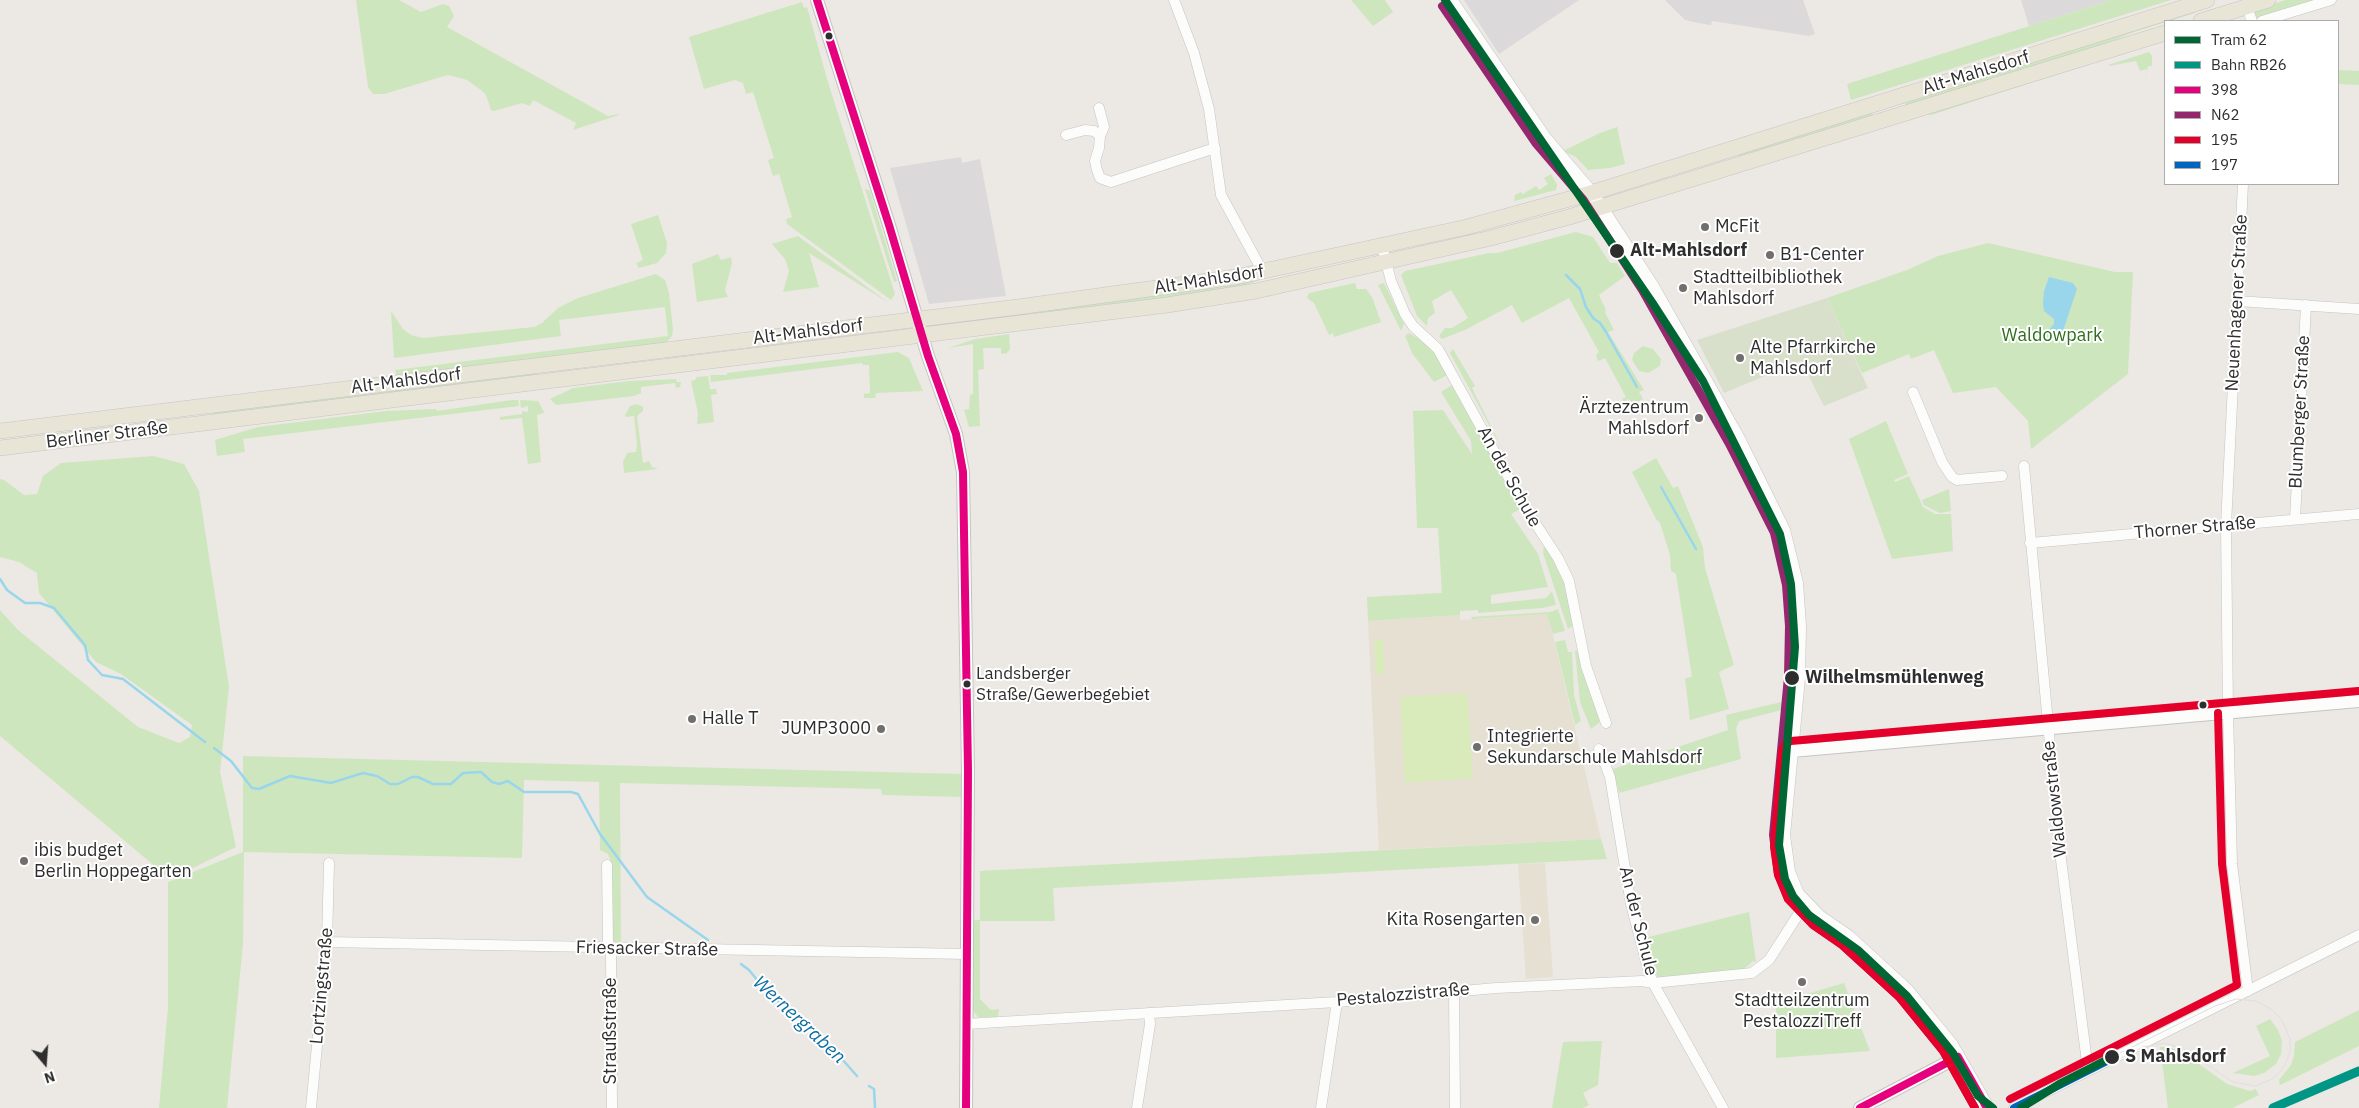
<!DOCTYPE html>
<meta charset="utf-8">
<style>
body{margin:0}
#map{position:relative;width:2359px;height:1108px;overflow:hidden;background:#ece8e4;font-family:"IBM Plex Sans",sans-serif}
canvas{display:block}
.legend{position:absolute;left:2164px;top:20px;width:175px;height:165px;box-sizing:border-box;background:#fff;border:1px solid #ababab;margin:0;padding:6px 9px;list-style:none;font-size:15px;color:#2e2e2e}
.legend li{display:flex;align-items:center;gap:10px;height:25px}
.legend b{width:25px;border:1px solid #ababab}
.north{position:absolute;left:20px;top:1038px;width:50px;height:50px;-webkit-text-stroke:4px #fff;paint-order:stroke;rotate:162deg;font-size:14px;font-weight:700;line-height:20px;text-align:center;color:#2e2e2e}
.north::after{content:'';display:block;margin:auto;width:18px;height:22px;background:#2e2e2e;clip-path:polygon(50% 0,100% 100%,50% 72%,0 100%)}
</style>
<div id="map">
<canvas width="2359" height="1108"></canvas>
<ul class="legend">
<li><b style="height:6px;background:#063"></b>Tram 62</li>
<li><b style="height:6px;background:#009686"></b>Bahn RB26</li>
<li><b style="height:6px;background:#e5007d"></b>398</li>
<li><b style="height:6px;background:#95276e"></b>N62</li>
<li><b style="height:6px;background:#e4002b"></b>195</li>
<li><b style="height:6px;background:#0065bd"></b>197</li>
</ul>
<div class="north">N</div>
</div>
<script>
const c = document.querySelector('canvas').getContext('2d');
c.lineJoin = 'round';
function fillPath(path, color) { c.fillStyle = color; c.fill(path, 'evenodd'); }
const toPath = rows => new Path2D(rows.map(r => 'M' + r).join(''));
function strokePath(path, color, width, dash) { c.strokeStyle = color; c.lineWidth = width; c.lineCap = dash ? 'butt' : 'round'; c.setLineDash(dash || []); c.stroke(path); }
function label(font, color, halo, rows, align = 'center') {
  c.font = font + ' "IBM Plex Sans",sans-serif'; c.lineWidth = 4; c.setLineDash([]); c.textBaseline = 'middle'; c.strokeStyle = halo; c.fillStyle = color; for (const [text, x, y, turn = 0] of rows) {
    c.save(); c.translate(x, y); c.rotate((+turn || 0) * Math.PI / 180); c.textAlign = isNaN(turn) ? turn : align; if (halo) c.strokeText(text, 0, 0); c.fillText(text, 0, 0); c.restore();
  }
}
fillPath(toPath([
 [1464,0,1579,0,1499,54],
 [1665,0,1803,0,1815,34,1809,36,1712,21,1711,25,1698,23,1685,20],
 [2021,0,2111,0,2029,26],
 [961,157,962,163,980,159,1006,296,929,304,890,168]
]), '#dcd9db');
fillPath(toPath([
 [1548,614,1601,839,1379,850,1368,621,1460,615,1460,620],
 [1545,863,1553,977,1526,979,1518,864]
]), '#e6e0d3');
fillPath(toPath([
 [356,0,399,0,421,12,443,4,449,6,454,16,447,27,608,116,619,114,619,115,573,130,576,123,533,100,530,106,522,103,494,111,491,110,486,95,481,90,467,80,448,75,384,94,373,94,368,87],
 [1351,0,1385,0,1393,12,1373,26],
 [2111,0,2171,0,1851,100,1847,84],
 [2286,0,2321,0,2260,19,2256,18,2252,10],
 [802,2,804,8,807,7,827,79,895,294,891,300,787,224,786,219,792,217,779,174,773,176,768,160,774,158,753,92,746,94,743,83,735,80,704,89,689,37],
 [2194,9,2195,13,2134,32,2093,49,1907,107,1905,103],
 [2127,52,1931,115,1920,114,2100,58],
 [2149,52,2152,56,2152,66,2148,66,2146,80,2147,69,2140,71,2136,61,2109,66,2108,65],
 [2338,70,2359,71,2359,85,2338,84],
 [1864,113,1872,113,1874,116,1739,159,1738,154],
 [1617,127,1625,164,1610,168,1588,170,1576,157,1563,151,1600,133],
 [1551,174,1557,185,1556,190,1514,201,1515,195,1521,192,1523,194,1536,186,1539,190,1548,184,1544,178],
 [865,189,870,191,897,281,894,282],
 [658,215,667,243,666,253,657,263,639,268,636,263,643,260,631,224],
 [1576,232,1593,237,1610,263,1617,263,1625,276,1599,295,1606,310,1605,312,1614,330,1608,332,1644,390,1639,392,1643,399,1632,404,1629,399,1624,402,1622,399,1626,397,1605,358,1598,361,1596,355,1599,352,1569,298,1522,323,1512,305,1467,329,1442,339,1439,336,1445,328,1452,328,1468,318,1451,290,1432,301,1435,313,1428,318,1427,326,1417,316,1401,275,1405,271,1489,253,1497,253],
 [798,236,889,303,809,253,819,287,783,292,789,271,785,259,772,244],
 [1988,243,2115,272,2133,272,2128,374,2031,449,2028,421,1996,387,1953,393,1934,350,1911,359,1909,354,1862,373,1827,298,1907,270,1938,256],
 [718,254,721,260,731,257,732,263,725,290,728,297,697,302,692,264],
 [656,274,665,280,669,293,673,329,672,336,666,343,397,378,395,370,668,336,665,307,559,320,561,336,394,358,391,311,403,329,411,335,423,338,534,327,542,323,558,308,578,298],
 [1259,278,1260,280,1232,290,1027,317,1027,314,1076,304],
 [1355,283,1357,289,1366,289,1372,297,1381,322,1334,337,1333,333,1329,335,1314,303,1307,298,1309,293],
 [1384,283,1404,324,1401,331,1378,285],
 [1409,333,1430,345,1447,375,1434,382,1412,353,1405,336],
 [1009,334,1010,349,1007,353,1001,354,1001,348,983,348,984,369,978,370,980,426,969,427,964,410,969,409,970,395,973,394,973,344,948,348,975,339],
 [1643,346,1653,349,1661,359,1660,366,1648,373,1639,371,1632,360,1634,353],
 [1453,349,1475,386,1472,388,1505,454,1450,353],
 [898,352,909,358,923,391,876,393,875,398,864,398,864,394,870,393,869,365,863,365,862,363,711,382,710,375,727,375,727,373],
 [535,373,535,376,213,418,212,411],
 [708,376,710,389,716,389,717,394,711,395,714,422,697,424,698,413,691,381,695,380,697,377],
 [676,379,677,382,681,382,680,387,676,388,675,383,641,387,641,393,634,396,556,405,550,399,573,388,629,381],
 [1452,385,1521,509,1511,514,1538,554,1548,587,1491,595,1491,604,1546,598,1552,591,1556,605,1542,608,1478,613,1478,610,1460,611,1460,615,1368,621,1367,597,1442,593,1438,528,1417,528,1413,411,1443,410,1472,454,1471,441,1441,392],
 [512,400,518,400,519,406,243,439,245,452,217,456,215,440,258,427,386,411,436,409,437,411],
 [520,400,538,401,544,412,544,413,537,415,541,462,528,464,522,418,500,420,500,417,522,414,522,411,528,412,528,406,521,408],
 [637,404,643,407,643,411,637,416,643,463,649,461,652,467,658,469,624,473,623,462,627,453,636,452,637,445,634,416,626,417,625,415,630,406],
 [1886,421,1908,474,1894,480,1895,482,1909,476,1923,507,1935,514,1951,514,1953,551,1892,559,1849,439],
 [153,456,184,464,199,491,229,687,220,772,236,847,170,879,0,736,0,610,18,630,138,727,179,743,190,737,192,725,121,674,96,662,39,593,37,573,19,562,0,557,0,479,4,480,24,495,37,494,43,476,61,463],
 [1656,458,1673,488,1678,486,1703,547,1705,568,1734,665,1719,672,1729,709,1690,720,1685,678,1692,677,1676,574,1671,571,1670,555,1660,523,1656,519,1632,472],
 [1949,489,1951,511,1940,513,1924,505,1922,500],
 [1544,545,1565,580,1574,625,1568,629,1543,553],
 [1558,609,1565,631,1553,634,1547,614,1472,619,1471,617,1550,612],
 [1565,640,1568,652,1572,652,1574,695,1581,721,1575,725,1555,642],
 [1575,651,1578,651,1600,722,1591,729,1580,702],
 [1786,701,1785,709,1739,721,1736,729,1741,759,1619,793,1613,769,1728,730,1726,715],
 [243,756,963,774,963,797,882,795,881,789,620,783,621,945,620,945,614,942,611,936,611,862,608,854,600,850,599,782,524,780,522,858,244,852,243,944,227,1108,159,1108,168,1007,168,882,243,852],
 [1601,839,1607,859,1053,888,1055,921,980,921,980,999,991,1010,999,1009,998,1017,978,1017,972,1009,974,920,980,920,980,871],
 [1749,912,1756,962,1753,961,1744,969,1735,971,1658,979,1645,938],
 [1844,983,1870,1051,1776,1058,1776,1003],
 [2359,1010,2359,1046,2280,1085,2279,1080,2291,1065,2294,1056,2295,1042],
 [2270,1019,2278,1030,2282,1041,2281,1054,2276,1064,2264,1073,2254,1076,2233,1073,2270,1056,2256,1026],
 [1602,1041,1598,1085,1583,1093,1589,1105,1583,1108,1552,1108,1563,1042],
 [2160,1047,2170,1047,2185,1054,2227,1084,2250,1091,2256,1089,2259,1095,2233,1108,2168,1108]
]), '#cee6be');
fillPath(toPath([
 [1827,298,1868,388,1824,406,1801,361,1724,393,1697,340]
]), '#d8e0cc');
fillPath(toPath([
 [1374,640,1383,640,1385,673,1376,674],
 [1467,693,1473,778,1405,783,1400,697]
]), '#d9eabb');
fillPath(toPath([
 [2049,277,2073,283,2077,289,2062,334,2053,340,2048,337,2047,332,2054,324,2054,319,2044,311,2043,304,2044,291]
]), '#99d6ec');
strokePath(toPath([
 [1566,275,1580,289,1586,307,1593,318,1600,323,1606,332,1637,387],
 [1661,487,1696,549],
 [0,579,7,590,25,603,40,603,54,608,85,645,88,660,102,675,123,679,205,742],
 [214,748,231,761,252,788,259,789,290,776,331,783,363,773,377,776,390,784,398,784,412,777,418,777,433,784,451,784,463,773,481,772,492,782,499,784,508,781,524,792,571,792,578,794,600,834,647,897,708,940],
 [741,964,749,970,772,998,789,1008,834,1050,857,1076],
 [869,1086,874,1089,875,1108]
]), '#99d6ec', 2.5);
const minor = toPath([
 [1174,0,1194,53,1209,109,1221,195,1258,263,1260,272],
 [2247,7,2252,21],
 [2262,21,2331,0],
 [1099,108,1104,127,1100,136],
 [1066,135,1085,130,1094,131,1100,136,1099,148,1095,161,1097,170,1100,178,1111,182,1215,148],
 [2243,184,2226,525,2228,713,2232,864,2248,991],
 [1382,246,1391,281,1405,314,1413,326,1438,349,1526,509,1558,558,1569,581,1586,666,1606,723],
 [2237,301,2359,309],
 [1913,392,1942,462,1952,477,1957,480,2002,476],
 [2024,466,2060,852,2088,1070],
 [2295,519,2306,305],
 [2030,543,2359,514],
 [1599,749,1610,777,1631,904,1648,969,1653,983,1723,1108],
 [607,865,608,942,611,949,612,1108],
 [327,942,967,954],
 [1454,990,1455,1108],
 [966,1024,1337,1002,1496,988,1642,981,1653,983,1752,973,1769,960,1805,904],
 [311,1108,327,942,329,863],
 [1137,1108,1150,1024,1149,1013],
 [1321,1108,1337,1002],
 [2014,1108,2359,935]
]);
const tertiary = toPath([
 [817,0,889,225,928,356,956,434,963,472,968,771,966,1108],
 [1792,751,2359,701],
 [1860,1108,1958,1057]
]);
const secondary = toPath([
 [1450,0,1544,138,1591,193,1651,285,1738,439,1783,530,1796,583,1799,626,1798,678,1783,835,1788,872,1797,894,1819,917,1848,937,1906,990,1951,1045,1987,1108]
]);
const primary = toPath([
 [2201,21,2268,0],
 [0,431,1018,307,1236,277,1467,227,1591,193,2207,0],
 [0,448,1167,305,1256,291,1491,238,1569,217,2165,33]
]);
strokePath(minor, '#c5c4c5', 11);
strokePath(tertiary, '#c5c4c5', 14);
strokePath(secondary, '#c5c4c5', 15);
strokePath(primary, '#c6c5c4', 16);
strokePath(minor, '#fcfcfb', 10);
strokePath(tertiary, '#fcfcfb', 12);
strokePath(secondary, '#fcfcfb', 14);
strokePath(primary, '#e8e4d6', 15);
strokePath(toPath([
 [2093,1072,2143,1047,2165,1043,2184,1049,2233,1082,2255,1086,2272,1079,2282,1070,2290,1053,2290,1039,2282,1020,2271,1009,2256,1001,2236,999,2215,1006,2112,1057]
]), '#dfdfe1', 1);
strokePath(toPath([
 [817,0,889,225,928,356,956,434,963,472,968,771,966,1108],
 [1958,1057,1987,1108],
 [1860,1108,1958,1057]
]), '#e5007d', 8);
strokePath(toPath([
 [1442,6,1536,144,1583,199,1642,290,1729,444,1774,533,1786,585,1789,626,1788,677,1773,835,1778,874,1788,899,1813,925,1842,945,1899,997,1943,1051,1975,1108]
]), '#95276e', 8);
strokePath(toPath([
 [2010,1099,2237,985,2222,864,2218,713],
 [1975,1108,1943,1051,1899,997,1842,945,1813,925,1788,899,1778,875,1774,847,1782,750,1785,744,1791,741,2358,691]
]), '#e4002b', 8);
strokePath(toPath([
 [2014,1108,2113,1058]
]), '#0065bd', 8);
strokePath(toPath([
 [2273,1108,2359,1071]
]), '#009686', 9);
strokePath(toPath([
 [1445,0,1652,302,1703,381,1780,534,1791,584,1795,647,1779,845,1785,879,1793,896,1809,915,1858,950,1907,996,1953,1053,1978,1096,1993,1108],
 [2021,1108,2061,1083,2112,1057]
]), '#063', 8);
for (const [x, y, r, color] of [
 [829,36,4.5,"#2e2e2e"],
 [1705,227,5,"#706f6e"],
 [1617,251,8,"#2e2e2e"],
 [1770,255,5,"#706f6e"],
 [1683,288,5,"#706f6e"],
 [1740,358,5,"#706f6e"],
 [1699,418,5,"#706f6e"],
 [1792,678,8,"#2e2e2e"],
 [967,684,4.5,"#2e2e2e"],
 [2203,705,4.5,"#2e2e2e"],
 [692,719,5,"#706f6e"],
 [881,729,5,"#706f6e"],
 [1477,747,5,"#706f6e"],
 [24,861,5,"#706f6e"],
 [1535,920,5,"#706f6e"],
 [1802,982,5,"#706f6e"],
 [2112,1057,8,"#2e2e2e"]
]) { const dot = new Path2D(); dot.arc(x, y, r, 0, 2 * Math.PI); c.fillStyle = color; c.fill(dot); strokePath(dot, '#fff', 2); }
label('17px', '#2e2e2e', '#fff', [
 ["Landsberger",976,674],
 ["Straße/Gewerbegebiet",976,695]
], 'left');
label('18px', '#2e2e2e', '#fff', [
 ["Alt-Mahlsdorf",1976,73,-17],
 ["Alt-Mahlsdorf",1209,280,-9],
 ["Neuenhagener Straße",2237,303,-87],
 ["Alt-Mahlsdorf",808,332,-7],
 ["Alt-Mahlsdorf",406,381,-7],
 ["Blumberger Straße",2300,412,-87],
 ["Berliner Straße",107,435,-7],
 ["An der Schule",1509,477,61],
 ["Thorner Straße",2195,528,-5],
 ["Waldowstraße",2055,799,-96],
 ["An der Schule",1638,921,76],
 ["Friesacker Straße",647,949,1],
 ["Lortzingstraße",322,986,-85],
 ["Pestalozzistraße",1403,995,-5],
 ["Straußstraße",611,1031,-90]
]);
label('18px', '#2e2e2e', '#fff', [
 ["McFit",1715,227],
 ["B1-Center",1780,255],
 ["Stadtteilbibliothek",1693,278],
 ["Mahlsdorf",1693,299],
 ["Alte Pfarrkirche",1750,348],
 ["Mahlsdorf",1750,369],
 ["Ärztezentrum",1689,408,"right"],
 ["Mahlsdorf",1689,429,"right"],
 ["Halle T",702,719],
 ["JUMP3000",871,729,"right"],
 ["Integrierte",1487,737],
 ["Sekundarschule Mahlsdorf",1487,758],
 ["ibis budget",34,851],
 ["Berlin Hoppegarten",34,872],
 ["Kita Rosengarten",1525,920,"right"],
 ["Stadtteilzentrum",1802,1001,"center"],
 ["PestalozziTreff",1802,1022,"center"]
], 'left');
label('bold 18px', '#2e2e2e', '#fff', [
 ["Alt-Mahlsdorf",1630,251],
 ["Wilhelmsmühlenweg",1805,678],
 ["S Mahlsdorf",2125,1057]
], 'left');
label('18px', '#2c6e1b', '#fff', [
 ["Waldowpark",2052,336]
]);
label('italic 19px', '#0d6fa3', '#fff', [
 ["Wernergraben",799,1020,43]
]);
</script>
